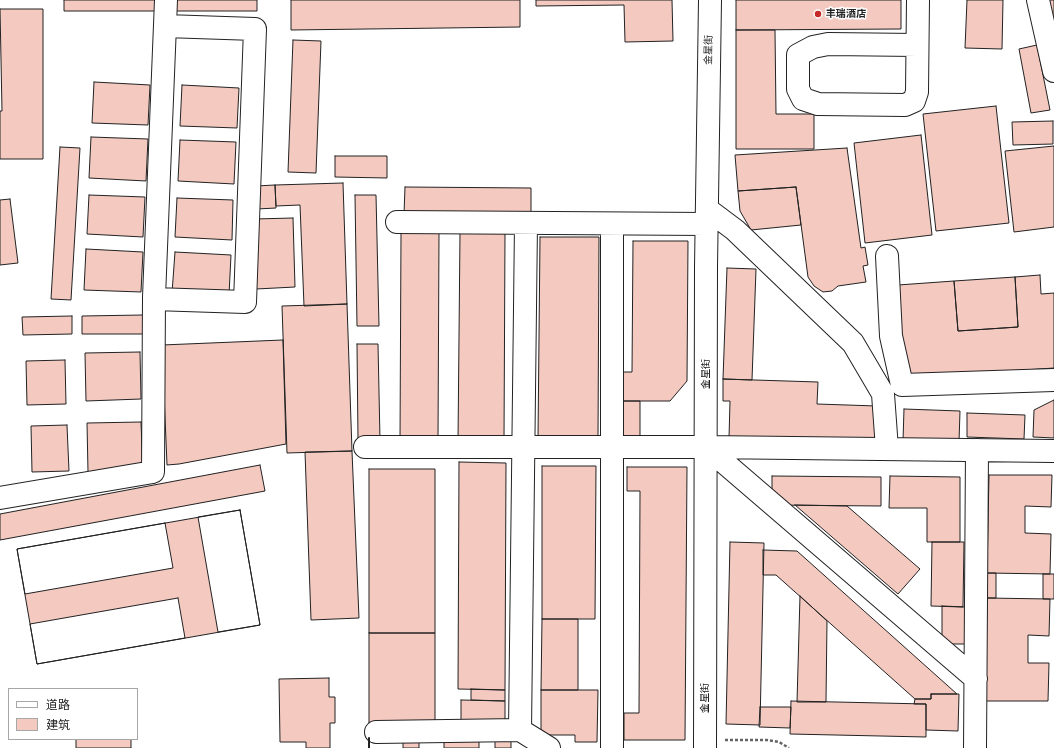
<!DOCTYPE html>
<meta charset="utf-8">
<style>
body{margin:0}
#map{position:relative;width:1054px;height:748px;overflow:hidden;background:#fff;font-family:"Archivo Narrow","Noto Sans SC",sans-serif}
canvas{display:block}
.legend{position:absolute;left:8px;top:688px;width:130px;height:52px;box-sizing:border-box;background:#fff;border:1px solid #a7a7a7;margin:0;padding:5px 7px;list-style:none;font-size:12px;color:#222}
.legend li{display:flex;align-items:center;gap:8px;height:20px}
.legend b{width:20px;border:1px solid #a7a7a7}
</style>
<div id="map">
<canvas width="1054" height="748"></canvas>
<ul class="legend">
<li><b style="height:5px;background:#fff"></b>道路</li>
<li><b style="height:11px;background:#f3c9c0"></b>建筑</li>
</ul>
</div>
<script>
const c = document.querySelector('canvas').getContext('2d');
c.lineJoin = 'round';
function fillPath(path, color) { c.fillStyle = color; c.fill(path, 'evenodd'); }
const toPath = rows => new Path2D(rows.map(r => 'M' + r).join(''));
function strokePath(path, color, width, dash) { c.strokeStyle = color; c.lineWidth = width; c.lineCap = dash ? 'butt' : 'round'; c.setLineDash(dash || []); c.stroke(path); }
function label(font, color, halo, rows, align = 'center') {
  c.font = font + ' "Archivo Narrow","Noto Sans SC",sans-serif'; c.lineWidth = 3; c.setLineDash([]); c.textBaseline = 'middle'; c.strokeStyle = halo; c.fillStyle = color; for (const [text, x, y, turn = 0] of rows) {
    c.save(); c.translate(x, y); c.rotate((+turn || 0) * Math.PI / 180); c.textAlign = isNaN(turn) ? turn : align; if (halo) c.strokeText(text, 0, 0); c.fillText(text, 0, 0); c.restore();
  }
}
const building = toPath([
 [64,0,257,0,257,11,64,11,64,0],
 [291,0,520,0,520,27,291,30,291,0],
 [536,0,672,0,673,41,625,42,624,5,536,6,536,0],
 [736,0,901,0,901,29,736,30,736,0],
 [967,0,1003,0,1002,49,965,48,967,0],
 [1046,0,1054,0,1054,29,1046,0],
 [0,9,43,9,43,159,0,159,0,111,2,111,0,9],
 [736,30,775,30,776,114,814,114,814,149,736,149,736,30],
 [293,40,321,41,316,173,288,172,293,40],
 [1037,45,1050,110,1031,113,1019,49,1037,45],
 [94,82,150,85,148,125,92,123,94,82],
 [182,85,239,88,237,128,180,126,182,85],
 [996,106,1009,223,936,231,923,114,996,106],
 [1053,121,1053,144,1013,145,1012,122,1053,121],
 [921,135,932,235,865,243,854,143,921,135],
 [91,137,148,139,146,181,89,178,91,137],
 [180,140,236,142,234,184,178,181,180,140],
 [1054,146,1054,227,1014,232,1005,151,1054,146],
 [60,147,80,148,71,300,51,299,60,147],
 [847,148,861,248,865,247,868,265,863,266,866,282,838,286,832,291,823,292,814,286,808,277,796,187,738,191,735,155,847,148],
 [335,156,387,156,387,178,335,177,335,156],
 [343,183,347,304,304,306,300,205,276,206,275,185,343,183],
 [275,185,276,208,257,209,256,186,275,185],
 [405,187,531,188,531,214,404,214,405,187],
 [796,187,801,225,751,230,740,211,738,191,796,187],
 [89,195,145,197,143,237,87,234,89,195],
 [355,195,376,195,379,326,357,326,355,195],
 [177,198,233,200,232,240,175,237,177,198],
 [10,199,18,263,0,265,0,200,10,199],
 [293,218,295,287,256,289,254,219,293,218],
 [460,232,505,233,504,441,458,441,460,232],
 [401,233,439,233,438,442,400,441,401,233],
 [540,237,599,237,598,438,538,438,540,237],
 [633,241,688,241,687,381,670,401,618,401,618,372,632,372,633,241],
 [86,249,143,252,141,292,84,290,86,249],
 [175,252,231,255,229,295,172,293,175,252],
 [727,268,756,269,752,380,723,379,727,268],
 [1040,275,1041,294,1054,293,1054,368,905,378,898,285,954,281,958,331,1018,327,1015,277,1040,275],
 [1015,277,1018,327,958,331,954,281,1015,277],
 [347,304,352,451,287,453,282,306,347,304],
 [143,315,144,334,82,334,82,316,143,315],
 [72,316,72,334,23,335,22,317,72,316],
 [283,340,286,444,179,464,167,465,162,345,283,340],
 [357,344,378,344,380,440,358,440,357,344],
 [140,352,141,399,86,401,85,353,140,352],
 [65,360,66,404,27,405,26,361,65,360],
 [723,379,818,382,817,404,877,406,876,443,729,438,730,401,723,401,723,379],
 [1054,400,1054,438,1033,437,1034,410,1054,400],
 [618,401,640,401,640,437,618,437,618,401],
 [904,409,960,411,959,442,903,441,904,409],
 [967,413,1025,415,1024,439,967,437,967,413],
 [141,422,143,470,88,472,87,423,141,422],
 [67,425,69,471,32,472,31,426,67,425],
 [352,451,359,618,311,620,305,452,352,451],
 [459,462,506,463,505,690,458,689,459,462],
 [260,465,265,491,0,540,0,514,260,465],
 [542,466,596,466,595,619,542,619,542,466],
 [627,467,687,467,685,740,624,740,624,713,639,713,640,491,627,491,627,467],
 [369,469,435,469,435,633,369,633,369,469],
 [989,475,1052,475,1051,507,1025,506,1025,533,1051,534,1050,574,987,573,989,475],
 [772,476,881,477,881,506,772,505,772,476],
 [890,476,960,477,960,542,927,542,927,508,889,508,890,476],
 [795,505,847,506,920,569,898,594,795,505],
 [240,510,260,625,218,632,198,517,240,510],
 [240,510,260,625,37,664,17,549,240,510],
 [165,523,173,568,25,594,17,549,165,523],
 [730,542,764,543,760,725,726,724,730,542],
 [932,542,964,542,963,607,931,606,932,542],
 [763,550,797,551,957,694,931,694,931,699,915,699,776,575,763,575,763,550],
 [987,573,996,573,996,598,987,598,987,573],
 [1043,574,1054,574,1054,599,1043,599,1043,574],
 [800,596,827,621,826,702,797,702,800,596],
 [178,598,185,638,37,664,30,624,178,598],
 [987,598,1050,599,1049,636,1028,635,1028,663,1049,663,1048,701,985,701,987,598],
 [942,606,966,607,965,644,942,644,942,606],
 [542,619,578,619,578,690,541,690,542,619],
 [369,633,435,633,435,723,369,724,369,633],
 [329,678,329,697,335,697,335,723,330,723,330,748,306,748,306,742,280,742,279,679,329,678],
 [471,689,505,690,505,701,471,700,471,689],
 [541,690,598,690,597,742,575,742,575,735,541,735,541,690],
 [931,694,959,694,958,731,926,730,926,704,914,704,915,699,931,699,931,694],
 [461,700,505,701,505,722,461,722,461,700],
 [791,701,926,704,926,737,790,734,791,701],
 [760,707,791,707,790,728,759,727,760,707],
 [76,739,131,739,131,748,76,748,76,739],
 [403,740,419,740,419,748,403,748,403,740],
 [444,740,479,741,479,748,444,748,444,740],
 [495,741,511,741,511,748,495,748,495,741]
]);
fillPath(building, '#f3c9c0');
strokePath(building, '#222', 1);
const minor = toPath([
 [1038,0,1054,71],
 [917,45,828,44,813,47,798,55,798,89,803,99,818,104,905,105,914,101,917,92,918,0],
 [707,209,735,230,853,343,883,394,887,449],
 [397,222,707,224],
 [612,224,612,748],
 [887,256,891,336,902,385,1054,380],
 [154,299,245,302,255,29,165,26],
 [365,447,706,447,1054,451],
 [706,447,976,679],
 [0,498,153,472,154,297,166,0],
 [520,730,526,223],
 [376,732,520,730,549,748],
 [705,748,706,267,710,0],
 [975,748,977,450]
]);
strokePath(minor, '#222', 24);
strokePath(toPath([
 [725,740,767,740,779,742,789,748]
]), '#646464', 2.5, [3, 2]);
strokePath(minor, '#fff', 22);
strokePath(toPath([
 [369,748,369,738]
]), '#222', 2);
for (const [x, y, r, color] of [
 [818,14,4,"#c62828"]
]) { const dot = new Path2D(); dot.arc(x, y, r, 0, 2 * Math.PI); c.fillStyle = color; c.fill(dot); strokePath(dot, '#fff', 1.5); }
label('bold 10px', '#222', '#fff', [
 ["丰瑞酒店",826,14]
], 'left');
label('10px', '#222', '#fff', [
 ["金星街",709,50,-89],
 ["金星街",706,374,-90],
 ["金星街",705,698,-90]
]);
</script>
